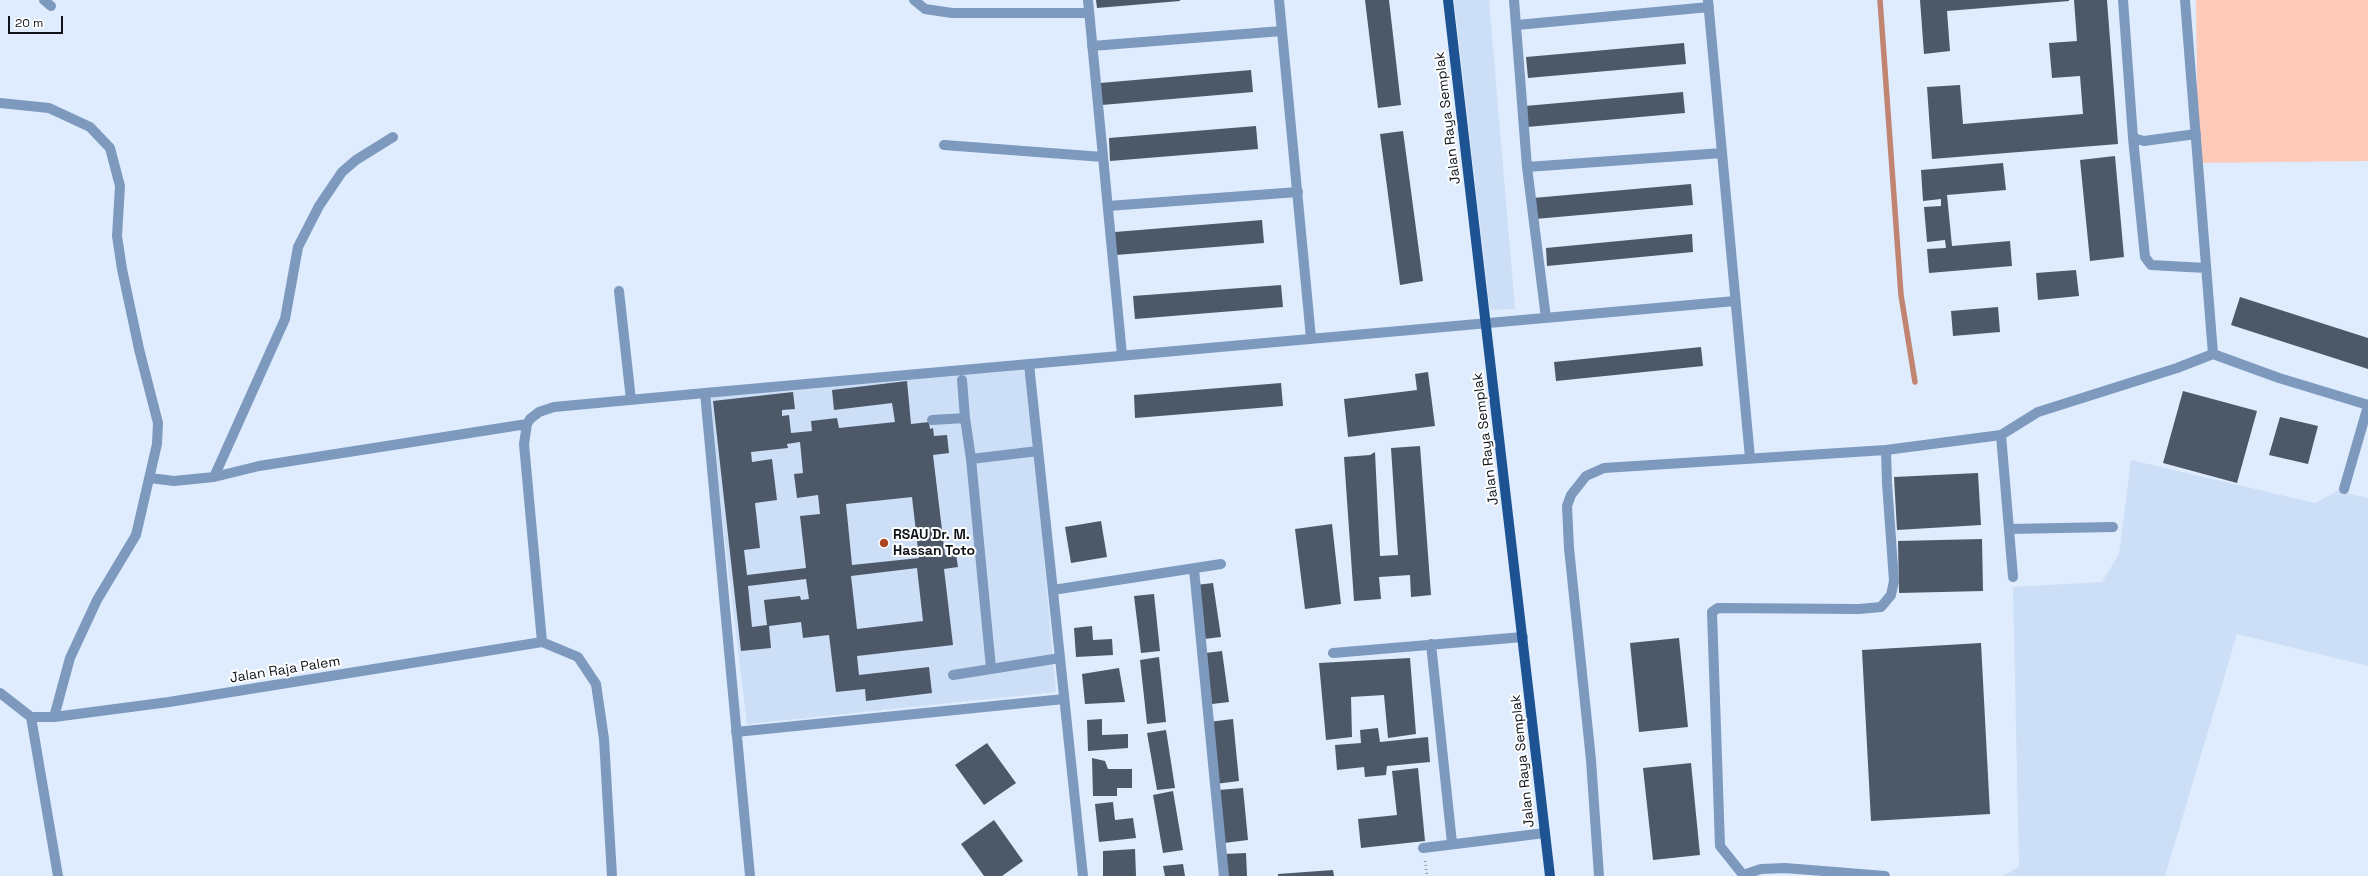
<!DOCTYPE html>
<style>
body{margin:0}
#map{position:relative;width:2368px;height:876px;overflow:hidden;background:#deecfe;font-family:"Space Grotesk",sans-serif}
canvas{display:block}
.scale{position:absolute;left:8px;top:16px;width:55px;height:18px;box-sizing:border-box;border:2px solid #0f141a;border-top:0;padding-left:5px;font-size:12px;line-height:14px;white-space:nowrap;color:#0f141a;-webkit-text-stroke:3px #fff;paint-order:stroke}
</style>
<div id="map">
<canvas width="2368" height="876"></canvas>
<div class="scale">20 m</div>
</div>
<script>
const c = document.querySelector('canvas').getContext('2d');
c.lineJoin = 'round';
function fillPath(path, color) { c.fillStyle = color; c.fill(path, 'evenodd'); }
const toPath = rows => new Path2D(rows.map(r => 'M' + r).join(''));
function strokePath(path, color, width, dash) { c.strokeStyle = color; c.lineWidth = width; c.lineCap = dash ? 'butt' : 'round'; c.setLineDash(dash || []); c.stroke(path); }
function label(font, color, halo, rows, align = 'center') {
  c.font = font + ' "Space Grotesk",sans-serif'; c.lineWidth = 4; c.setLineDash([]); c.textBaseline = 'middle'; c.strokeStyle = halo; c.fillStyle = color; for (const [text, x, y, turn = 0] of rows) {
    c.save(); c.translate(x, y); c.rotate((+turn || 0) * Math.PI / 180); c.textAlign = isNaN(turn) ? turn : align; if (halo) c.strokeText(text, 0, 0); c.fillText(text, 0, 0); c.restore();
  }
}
fillPath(toPath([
 [1454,0,1489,0,1515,309,1490,310],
 [1027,368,1056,692,747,724,707,394],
 [2131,460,2315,503,2338,491,2368,498,2368,666,2237,634,2165,876,2003,876,2019,867,2013,587,2102,582,2119,554]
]), '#ccdff6');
fillPath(toPath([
 [2196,0,2368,0,2368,161,2198,163]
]), '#fecbbb');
strokePath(toPath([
 [1880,0,1901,295,1915,382]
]), '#c08471', 5.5);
fillPath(toPath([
 [1096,0,1180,0,1180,1,1097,8],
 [1365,0,1389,0,1401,105,1378,108],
 [1920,0,2069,0,2069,1,1947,11,1950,51,1924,54],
 [2074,0,2107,0,2118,144,1932,159,1927,87,1960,85,1963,124,2083,114,2080,76,2052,78,2049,43,2077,41],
 [1684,43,1686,64,1528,78,1526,57],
 [1251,70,1253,92,1102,105,1100,83],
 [1683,92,1685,113,1527,127,1525,106],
 [1256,126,1258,149,1110,161,1109,138],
 [1403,131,1423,281,1400,285,1380,134],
 [2115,156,2124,257,2090,261,2080,160],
 [2003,163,2006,190,1947,195,1952,246,2010,241,2012,266,1929,273,1927,249,1946,248,1945,240,1927,242,1924,207,1941,206,1941,199,1923,201,1921,170],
 [1691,184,1693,205,1535,219,1533,198],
 [1262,220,1264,243,1116,255,1115,232],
 [1692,234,1693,252,1547,266,1546,248],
 [2076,270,2079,296,2038,300,2036,273],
 [1281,285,1283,307,1135,319,1133,296],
 [2240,297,2368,338,2368,369,2231,325],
 [1998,307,2000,332,1953,336,1951,311],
 [1701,347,1703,366,1556,381,1554,362],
 [1428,372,1435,426,1348,437,1344,399,1417,390,1415,374],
 [907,381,911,424,929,422,930,429,933,428,934,436,947,435,949,453,933,455,945,555,956,554,958,567,944,569,953,645,857,656,859,675,929,667,932,693,866,701,865,689,836,692,829,635,803,638,801,622,769,626,771,648,741,651,713,401,793,392,795,409,782,410,782,416,789,415,791,433,812,431,811,421,837,418,839,428,895,422,892,403,834,410,832,390],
 [800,442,803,473,794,474,797,498,818,495,820,514,800,516,806,568,747,575,744,550,760,548,755,503,777,500,772,459,752,462,751,452,788,448,787,444],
 [912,497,919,558,852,565,846,504],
 [917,568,923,621,857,629,851,576],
 [806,579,809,599,801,600,800,596,764,600,767,625,752,627,748,586],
 [1281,383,1283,406,1135,418,1134,395],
 [2183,391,2257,411,2237,483,2163,463],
 [2280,417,2318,426,2308,464,2269,455],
 [1420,446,1431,595,1411,597,1410,575,1379,577,1381,599,1354,601,1344,457,1370,455,1375,452,1380,556,1398,555,1391,448],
 [1978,473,1981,525,1897,530,1894,477],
 [1101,521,1107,557,1071,563,1065,527],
 [1332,524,1341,604,1305,609,1295,529],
 [1982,539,1983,591,1899,593,1898,541],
 [1213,583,1221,637,1204,639,1196,585],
 [1154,594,1160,651,1141,653,1134,596],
 [1092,626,1093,640,1112,639,1113,655,1076,657,1074,628],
 [1679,638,1688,727,1639,732,1630,643],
 [1981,643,1990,814,1871,821,1862,650],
 [1222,651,1229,702,1212,704,1205,653],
 [1159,657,1166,722,1147,724,1140,660],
 [1410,658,1416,734,1388,738,1384,695,1351,697,1352,737,1326,740,1319,663],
 [1119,668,1125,702,1085,704,1082,674],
 [1102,719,1102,735,1128,734,1128,748,1088,751,1087,720],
 [1233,719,1239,781,1215,784,1209,722],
 [1378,728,1380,742,1428,737,1430,762,1387,766,1386,775,1365,777,1364,767,1337,770,1335,745,1361,743,1360,730],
 [1166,730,1175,788,1157,790,1147,733],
 [987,743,1016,783,984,805,955,765],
 [1092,758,1105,761,1108,769,1132,769,1132,788,1117,788,1117,796,1093,796],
 [1691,763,1700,855,1653,860,1643,768],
 [1418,768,1425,841,1361,848,1358,819,1397,815,1392,771],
 [1243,788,1248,840,1224,843,1218,790],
 [1173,791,1183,850,1163,853,1153,795],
 [1113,802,1115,820,1133,818,1136,838,1099,842,1095,804],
 [994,820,1023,861,1002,876,984,876,961,844],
 [1135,849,1136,876,1103,876,1103,851],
 [1246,853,1247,876,1225,876,1224,854],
 [1183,864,1185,876,1165,876,1163,866],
 [1333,870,1334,876,1278,876,1278,874]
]), '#4d5968');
strokePath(toPath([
 [1425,861,1427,876]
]), '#86909d', 2.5, [1, 3]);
strokePath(toPath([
 [44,0,51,6],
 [914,0,925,9,952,13,1089,13],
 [1088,0,1122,355],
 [1279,0,1311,338],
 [1514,0,1527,167,1546,318],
 [1708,0,1750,458],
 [2123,0,2133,138,2144,141,2196,134],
 [2185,0,2213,354],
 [1517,25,1709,7],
 [1092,46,1282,31],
 [0,103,49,108,90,127,110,148,120,186,117,236,122,269,139,349,158,423,157,444,136,535,97,600,70,658,54,717],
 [2133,138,2145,257,2151,265,2206,268],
 [944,145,1103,157],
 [1527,167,1722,153],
 [1108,206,1298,192],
 [619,291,631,400],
 [1029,364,1083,876],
 [962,380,965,418],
 [705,393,750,876],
 [932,420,965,418,971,459,1038,451],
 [2001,435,2013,577],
 [971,459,991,668],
 [214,477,285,319,298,247,319,206,342,172,356,160,393,137],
 [150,478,174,481,214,477,259,466,527,424],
 [2344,489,2368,406],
 [2009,529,2113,527],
 [1194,569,1224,876],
 [1053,590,1221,564],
 [1431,644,1452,843],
 [1333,653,1523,637],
 [953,675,1060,658],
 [0,693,31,717,58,876],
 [31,717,54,717,169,702,542,642],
 [736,732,1064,699],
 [1423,848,1545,833],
 [1743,875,1761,869,1785,868,1885,876],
 [612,876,604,739,596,684,578,657,542,642,524,444,527,424,530,419,539,412,554,407,705,393,1735,301],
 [1599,876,1591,760,1569,548,1567,506,1571,495,1586,476,1604,468,1886,450],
 [1744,876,1720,846,1712,612,1718,608,1859,609,1881,607,1891,595,1894,581,1887,483,1886,450,2001,435,2038,412,2177,368,2213,354,2279,378,2368,405]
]), '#7d99be', 10);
strokePath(toPath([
 [1448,0,1550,876]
]), '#1d5393', 10);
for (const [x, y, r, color] of [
 [884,543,5,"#ac4422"]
]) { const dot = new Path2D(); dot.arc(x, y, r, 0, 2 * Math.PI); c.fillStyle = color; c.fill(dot); strokePath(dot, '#fff', 1.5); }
label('14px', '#0f141a', '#fff', [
 ["Jalan Raya Semplak",1448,118,-97],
 ["Jalan Raya Semplak",1486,439,-97],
 ["Jalan Raja Palem",285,670,-9],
 ["Jalan Raya Semplak",1523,761,-96]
]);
label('bold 14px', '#0f141a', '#fff', [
 ["RSAU Dr. M.",893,535],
 ["Hassan Toto",893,551]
], 'left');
</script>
